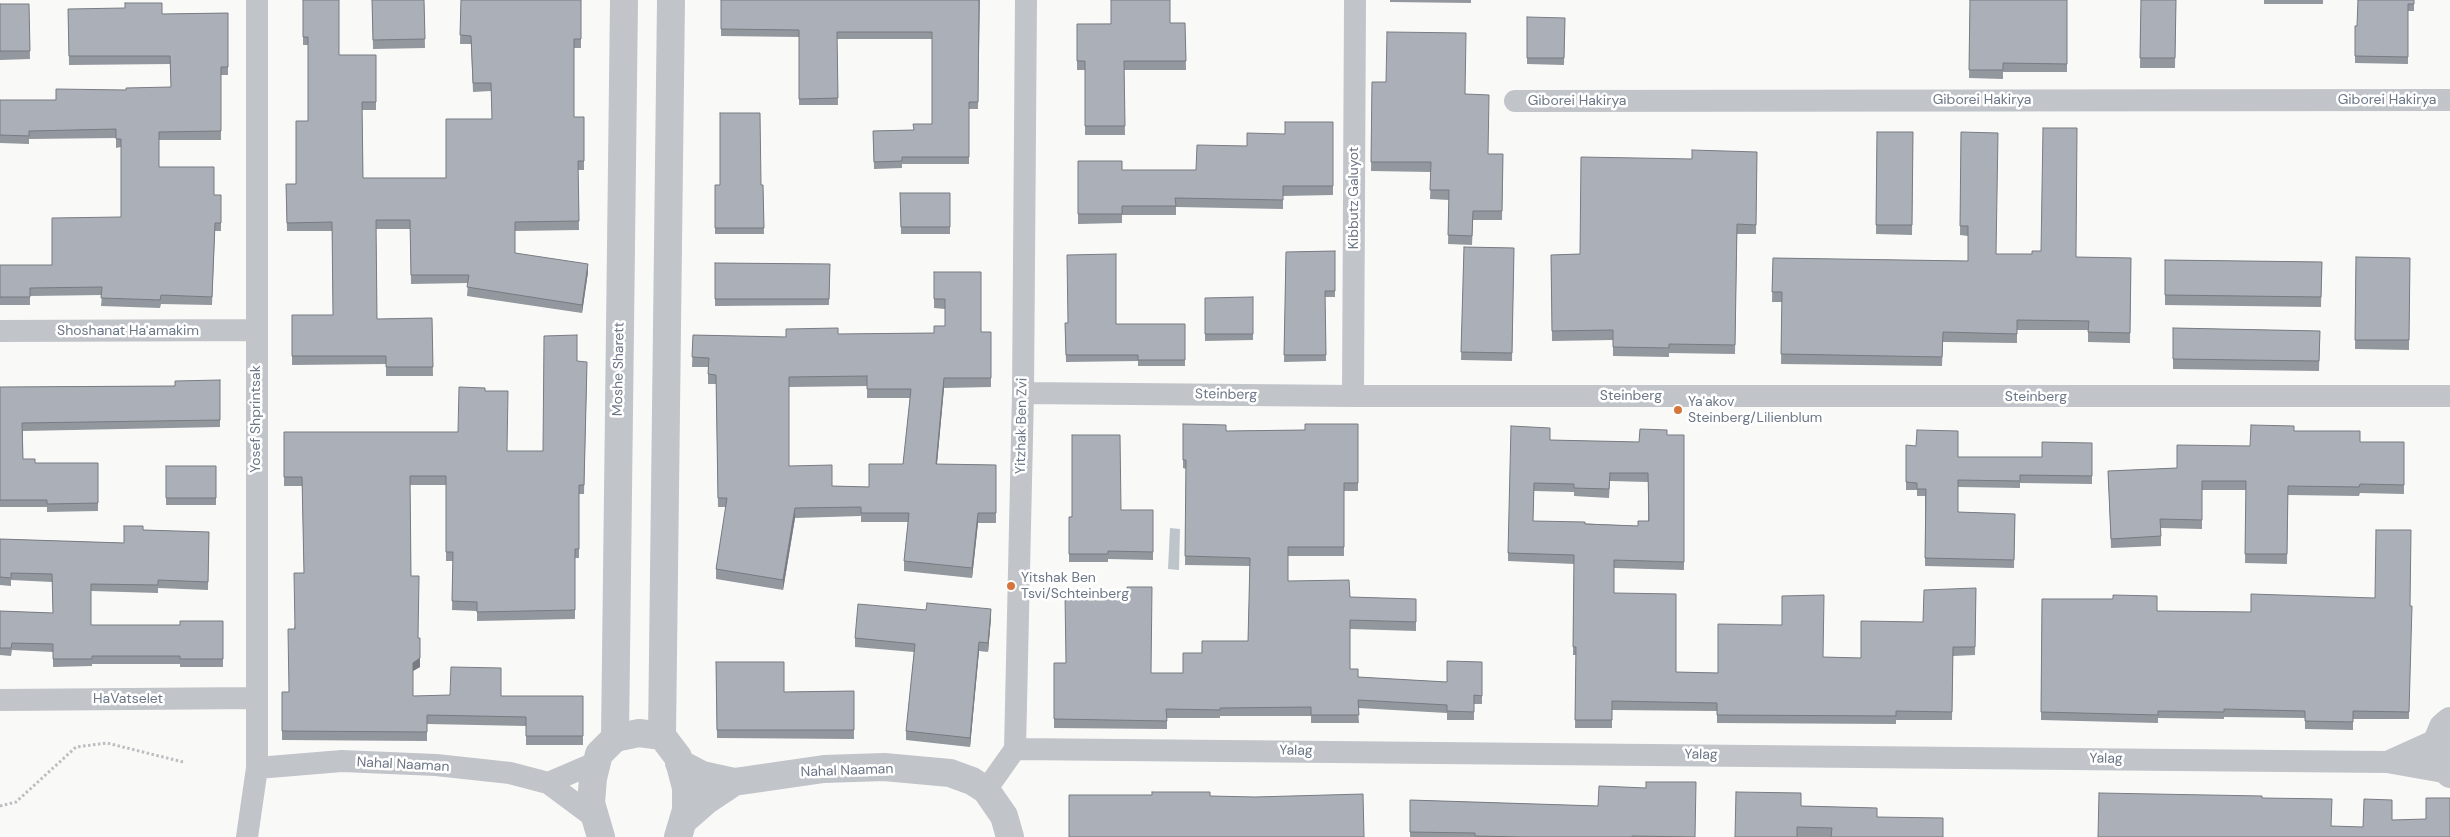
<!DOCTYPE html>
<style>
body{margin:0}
canvas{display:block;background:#f9f9f8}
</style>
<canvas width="2450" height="837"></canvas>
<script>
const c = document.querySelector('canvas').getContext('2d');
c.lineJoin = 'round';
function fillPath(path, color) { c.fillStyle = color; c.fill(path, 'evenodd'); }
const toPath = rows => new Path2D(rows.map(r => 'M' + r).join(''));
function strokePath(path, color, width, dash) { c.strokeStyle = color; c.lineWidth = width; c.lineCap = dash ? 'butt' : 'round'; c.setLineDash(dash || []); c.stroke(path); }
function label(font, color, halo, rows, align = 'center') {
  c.font = font + ' "DM Sans",sans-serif'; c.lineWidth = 5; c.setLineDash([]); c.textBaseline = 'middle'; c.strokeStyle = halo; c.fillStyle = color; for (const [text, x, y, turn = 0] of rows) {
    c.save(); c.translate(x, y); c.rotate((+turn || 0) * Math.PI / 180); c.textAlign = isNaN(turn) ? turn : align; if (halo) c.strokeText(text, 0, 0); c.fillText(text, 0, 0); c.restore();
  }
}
fillPath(toPath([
 [1170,528,1180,529,1179,570,1168,569]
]), '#bdc5cb');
strokePath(toPath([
 [0,806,16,802,76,747,107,743,183,762]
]), '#bcbec1', 3, [2.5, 2.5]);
strokePath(toPath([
 [1515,101,2450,100],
 [0,331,256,330],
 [1023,393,1353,396,2450,396],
 [1353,396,1355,0],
 [0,700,256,698],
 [1015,749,2387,762,2449,773],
 [2387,762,2438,739],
 [257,768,342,761,436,765,510,773,548,783,595,818],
 [548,783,597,762],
 [986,790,1015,749,1023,393,1026,0],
 [247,837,257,768,257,0]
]), '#c1c4c9', 22);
strokePath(toPath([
 [2450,721,2443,727,2438,739,2437,752,2441,763,2450,774],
 [662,736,671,0],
 [615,738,624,0],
 [679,763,702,775,734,782,824,769,884,767,950,773,972,781,986,790,1004,816,1010,837],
 [683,821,707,800,734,782],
 [601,837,591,803,593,778,599,754,615,738,639,733,662,736,678,757,686,788,686,810,678,837]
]), '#c1c4c9', 28);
fillPath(toPath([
 [303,0,339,55,376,55,376,110,362,110,363,178,446,178,492,119,491,91,473,92,471,44,460,44,461,0,581,0,581,48,574,48,574,117,584,117,584,170,578,170,579,230,515,231,515,253,588,272,582,313,467,296,468,283,411,284,410,229,376,229,377,319,432,318,433,376,386,376,386,364,292,365,292,315,333,315,332,231,287,231,286,184,296,184,308,121,308,45,303,45],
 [372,0,424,0,425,48,373,49],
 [721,0,980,0,978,109,969,109,969,164,902,164,902,168,874,169,873,131,914,130,932,124,932,39,837,39,838,105,799,105,799,37,721,36],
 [1390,0,1471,0,1471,3,1390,2],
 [1970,0,2067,0,2067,72,2003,72,2003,79,1969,78],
 [2141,0,2176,0,2175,68,2140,68],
 [2264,0,2323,0,2323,4,2264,4],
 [2414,0,2414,11,2408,11,2408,64,2355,63,2355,26,2357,26],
 [0,4,29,4,30,59,0,60],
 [68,9,162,14,228,13,228,75,221,75,221,140,159,140,159,167,214,195,221,195,221,231,215,231,212,305,161,304,160,308,101,306,102,295,30,296,30,305,0,305,0,265,52,265,121,217,121,147,116,148,116,138,29,139,29,144,0,143,0,100,56,100,171,87,170,64,69,65],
 [1565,18,1564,65,1527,64,1527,58],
 [1185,23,1186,70,1124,70,1125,135,1085,135,1085,70,1077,70,1077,24],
 [1372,82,1466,94,1488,154,1503,154,1502,220,1473,220,1472,245,1448,244,1449,200,1430,199,1431,172,1371,171],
 [1333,122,1333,195,1283,196,1283,209,1176,207,1176,215,1122,215,1122,223,1078,224,1078,161,1122,170,1196,170,1247,146,1285,134],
 [1877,132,1913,132,1912,235,1876,234],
 [1961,132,1996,254,2032,254,2041,251,2076,257,2131,258,2130,343,2088,342,2088,330,2017,330,2017,343,1943,342,1942,366,1781,364,1782,302,1772,302,1773,258,1968,261,1968,236,1960,235],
 [1757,152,1756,234,1737,234,1735,354,1669,353,1669,357,1613,356,1613,340,1552,341,1551,255,1580,254,1692,159],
 [715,185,763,185,764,234,715,234],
 [900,193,950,193,950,234,901,234],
 [1464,247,1514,248,1512,361,1461,360],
 [1335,251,1335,297,1325,297,1326,361,1284,362,1286,252],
 [2356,257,2410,258,2409,350,2355,349],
 [2165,260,2322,262,2321,307,2165,305],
 [715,263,830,264,829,305,715,306],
 [934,272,981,332,991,332,991,387,944,388,937,464,996,465,996,523,978,523,972,578,904,571,904,561,908,522,861,522,861,516,795,518,783,590,716,579,716,569,726,507,718,507,716,384,708,384,708,367,692,367,693,335,786,337,838,334,934,333,945,326,945,309,934,308],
 [867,386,867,398,910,398,903,464,869,487,832,486,789,466,789,387],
 [1205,298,1253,334,1253,340,1205,341],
 [1065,323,1116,324,1185,324,1185,366,1138,366,1138,361,1066,362],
 [2173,328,2320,331,2319,371,2173,369],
 [577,361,587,371,584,494,579,494,579,558,575,558,575,619,477,621,477,611,452,610,453,561,446,561,446,485,410,485,411,576,418,638,420,667,413,671,413,696,583,696,583,745,526,745,526,726,427,724,427,741,282,740,282,692,289,692,294,629,304,573,302,486,284,486,284,432,458,432,485,391,507,451,543,451],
 [220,380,220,427,23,431,23,459,35,463,98,463,98,511,47,512,47,507,0,507,0,387,175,386],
 [1183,424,1226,431,1305,430,1358,424,1358,491,1344,491,1344,556,1288,556,1288,581,1350,597,1416,599,1416,631,1350,629,1350,669,1358,677,1447,682,1482,662,1482,704,1474,704,1474,720,1447,720,1447,713,1358,708,1359,723,1311,723,1311,716,1220,716,1220,718,1167,718,1167,729,1054,728,1054,663,1066,663,1151,673,1183,673,1202,653,1248,641,1250,566,1185,565,1186,469,1183,468],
 [2294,431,2360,442,2404,442,2404,494,2360,493,2359,496,2288,495,2287,564,2245,563,2246,490,2202,490,2202,529,2161,528,2161,546,2111,548,2108,471,2177,468,2250,446],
 [1667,435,1684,435,1684,570,1614,568,1614,593,1676,672,1718,673,1823,657,1861,658,1923,622,1976,588,1975,655,1953,656,1952,720,1896,720,1896,724,1717,723,1717,711,1612,710,1612,728,1575,728,1576,655,1573,655,1574,564,1508,561,1508,553,1550,440,1639,442],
 [1610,481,1648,482,1648,521,1638,526,1533,521,1534,491,1574,492,1574,496,1609,498],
 [2092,443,2092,484,2020,483,2020,488,1958,487,1958,512,2015,514,2014,568,1925,566,1925,496,1917,496,1917,490,1906,490,1906,445,1958,457,2042,457],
 [166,466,216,466,216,505,166,505],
 [1121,510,1153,510,1153,560,1108,559,1108,562,1069,562,1069,517],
 [143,530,209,532,208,590,158,588,158,593,91,591,91,625,180,625,223,621,223,667,180,667,180,664,92,664,92,666,53,667,53,652,12,650,11,656,0,655,0,611,53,613,52,582,11,580,11,586,0,585,0,539,124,543],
 [2042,599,2157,611,2251,612,2410,606,2409,719,2353,719,2353,730,2305,729,2305,718,2224,717,2224,719,2158,718,2158,723,2041,720],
 [991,618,988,652,979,651,970,747,906,740,906,731,914,652,855,647,855,638],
 [716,662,784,692,854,691,854,739,717,738],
 [1646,788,1695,837,1410,837,1410,800,1598,806],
 [1801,806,1877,808,1831,837,1735,837]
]), '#93979e');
fillPath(toPath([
 [588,264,588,272,582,313,582,305],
 [944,378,944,388,936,474,936,464],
 [795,508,795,518,783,590,783,580],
 [978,513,978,523,972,578,972,568],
 [991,609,991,618,988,652,988,643],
 [420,638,420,667,413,671,413,663],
 [979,642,979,651,970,747,970,738]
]), '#787b81');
const building = toPath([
 [303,0,339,0,339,55,376,55,376,102,362,102,363,178,446,178,446,119,492,119,491,83,473,83,471,36,460,35,461,0,581,0,581,39,574,39,574,117,584,117,584,161,578,161,579,221,515,222,515,253,588,264,582,305,467,287,469,275,411,275,410,220,376,220,377,319,432,318,433,367,386,367,386,356,292,356,292,315,333,315,332,222,287,223,286,184,296,184,296,121,308,121,308,37,303,37,303,0],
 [372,0,424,0,425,39,373,40,372,0],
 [721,0,979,0,978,102,969,102,969,157,902,157,902,161,874,162,873,131,914,130,913,124,932,124,932,32,837,32,838,98,799,99,799,30,721,29,721,0],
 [1111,0,1170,0,1170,23,1185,23,1186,61,1124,61,1125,126,1085,126,1085,61,1077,61,1077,24,1111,24,1111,0],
 [1970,0,2067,0,2067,64,2003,63,2003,70,1969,70,1970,0],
 [2141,0,2176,0,2175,58,2140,58,2141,0],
 [2358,0,2414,0,2414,4,2408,4,2408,57,2355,56,2355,26,2357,26,2358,0],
 [125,3,162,3,162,14,228,13,228,67,221,67,221,131,159,132,159,167,214,167,214,195,221,195,221,223,215,223,212,297,161,295,160,300,101,298,102,287,30,288,30,297,0,297,0,265,52,265,52,218,121,217,121,139,116,139,116,129,29,131,29,136,0,135,0,100,56,100,56,89,126,90,126,88,171,87,170,56,69,56,68,9,125,8,125,3],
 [0,4,29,4,30,51,0,51,0,4],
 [1527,17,1565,18,1564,58,1527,58,1527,17],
 [1387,32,1466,33,1465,94,1489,95,1488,154,1503,154,1502,211,1473,211,1472,236,1448,235,1449,190,1430,190,1431,162,1371,162,1372,82,1386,82,1387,32],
 [720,113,760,113,761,185,763,185,764,228,715,228,715,185,720,185,720,113],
 [1285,122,1333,122,1333,186,1283,186,1283,200,1175,198,1176,206,1122,206,1122,214,1078,214,1078,161,1122,161,1122,170,1196,170,1197,145,1247,146,1247,133,1285,134,1285,122],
 [2043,128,2077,128,2076,257,2131,258,2130,333,2088,332,2089,321,2017,320,2017,334,1943,332,1942,357,1781,354,1782,292,1772,292,1773,258,1968,261,1968,226,1960,226,1961,132,1998,133,1996,254,2032,254,2032,251,2041,251,2043,128],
 [1877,132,1913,132,1912,225,1876,225,1877,132],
 [1692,150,1757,152,1756,225,1737,224,1735,345,1669,344,1669,348,1613,347,1613,330,1552,331,1551,255,1580,254,1581,157,1692,159,1692,150],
 [900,193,950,193,950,227,901,227,900,193],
 [1464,247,1514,248,1512,353,1461,352,1464,247],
 [1335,251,1335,291,1325,291,1326,355,1284,355,1286,252,1335,251],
 [1116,254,1116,324,1185,324,1185,360,1138,360,1138,355,1066,355,1065,323,1068,323,1067,255,1116,254],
 [2356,257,2410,258,2409,340,2355,340,2356,257],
 [2165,260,2322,262,2321,297,2165,295,2165,260],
 [715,263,830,264,829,299,715,299,715,263],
 [934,272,981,272,981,332,991,332,991,378,944,378,936,464,996,465,996,513,978,513,972,568,904,561,909,513,861,513,861,507,795,508,783,580,716,569,727,498,718,498,716,375,708,374,709,358,692,357,693,335,786,337,786,329,838,328,838,334,934,333,934,326,945,326,945,299,934,299,934,272],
 [867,376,867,389,911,389,903,464,869,464,869,487,832,486,832,465,789,466,789,377,867,376],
 [1253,297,1253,334,1205,334,1205,298,1253,297],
 [2173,328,2320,331,2319,361,2173,359,2173,328],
 [577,335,577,361,587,362,584,485,579,485,579,549,575,549,575,610,477,612,477,602,452,601,453,552,446,552,446,476,410,476,411,576,419,576,418,638,420,638,420,658,413,663,413,696,450,695,451,667,501,668,501,696,583,696,583,736,526,736,526,717,427,715,427,732,282,731,282,692,289,692,288,629,295,629,294,573,304,573,302,477,284,477,284,432,458,432,459,387,485,388,485,391,508,391,507,451,543,451,544,336,577,335],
 [220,380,220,420,22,423,23,459,35,459,35,463,98,463,98,503,47,504,47,500,0,500,0,387,175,386,175,381,220,380],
 [1183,424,1226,425,1226,431,1305,430,1305,424,1358,424,1358,483,1344,483,1344,547,1288,547,1288,581,1349,580,1350,597,1416,599,1416,622,1350,620,1350,669,1358,669,1358,677,1447,682,1447,661,1482,662,1482,696,1474,695,1474,712,1447,711,1447,705,1358,700,1359,715,1311,715,1311,707,1220,708,1220,710,1166,709,1167,721,1054,719,1054,663,1066,663,1065,595,1128,594,1127,587,1152,587,1151,673,1183,673,1183,653,1202,653,1202,641,1248,641,1250,558,1185,556,1186,460,1183,460,1183,424],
 [2251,425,2294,426,2294,431,2360,431,2360,442,2404,442,2404,485,2360,484,2359,487,2288,486,2287,554,2245,554,2246,481,2202,481,2202,520,2160,519,2161,536,2111,539,2108,471,2177,468,2177,445,2250,446,2251,425],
 [1511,426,1550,428,1550,440,1639,442,1640,429,1667,430,1667,435,1684,435,1684,562,1614,560,1614,593,1676,594,1676,672,1718,673,1718,624,1782,625,1782,596,1824,595,1823,657,1861,658,1861,621,1923,622,1924,590,1976,588,1975,647,1953,647,1952,712,1896,711,1896,716,1717,715,1717,703,1612,701,1612,720,1575,720,1576,647,1573,647,1574,555,1508,553,1511,426],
 [1610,473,1648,473,1649,521,1638,521,1638,526,1585,524,1585,522,1533,521,1534,483,1574,484,1574,488,1609,489,1610,473],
 [1917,430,1958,431,1958,457,2042,457,2042,442,2092,443,2092,476,2020,475,2020,481,1958,480,1958,512,2015,514,2014,560,1925,558,1926,489,1917,489,1917,483,1906,482,1906,445,1916,446,1917,430],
 [1072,435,1120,435,1121,510,1153,510,1153,552,1108,551,1108,554,1069,554,1069,517,1072,517,1072,435],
 [166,466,216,466,216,498,166,498,166,466],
 [124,526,143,526,143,530,209,532,208,582,158,580,158,585,91,584,91,625,180,625,180,621,223,621,223,659,180,659,180,656,92,656,92,659,53,659,53,644,12,643,11,648,0,648,0,611,53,613,52,574,11,573,11,578,0,577,0,539,124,543,124,526],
 [2376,530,2411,530,2410,606,2412,606,2409,712,2353,711,2353,722,2305,721,2305,711,2224,709,2224,712,2158,711,2158,715,2041,712,2042,599,2113,599,2113,595,2157,596,2157,611,2251,612,2251,594,2375,598,2376,530],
 [927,603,991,609,988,643,979,642,970,738,906,731,915,644,855,638,858,604,926,610,927,603],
 [716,662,784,662,784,692,854,691,854,730,717,730,716,662],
 [1646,782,1696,782,1695,837,1632,836,1632,837,1522,837,1475,836,1475,833,1410,832,1410,800,1598,806,1599,786,1646,788,1646,782],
 [1152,792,1210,792,1210,796,1255,797,1363,794,1364,837,1069,837,1069,795,1152,795,1152,792],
 [1736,792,1801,793,1801,806,1877,808,1877,817,1943,818,1943,837,1831,837,1832,828,1797,827,1797,837,1735,837,1736,792],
 [2099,793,2262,796,2262,798,2332,799,2331,826,2363,827,2364,799,2392,800,2392,820,2426,819,2426,798,2450,798,2450,837,2098,837,2099,793]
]);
fillPath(building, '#abb0b8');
strokePath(building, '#787b81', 1);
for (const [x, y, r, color] of [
 [1678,410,5,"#d5763c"],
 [1011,586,5,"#d5763c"]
]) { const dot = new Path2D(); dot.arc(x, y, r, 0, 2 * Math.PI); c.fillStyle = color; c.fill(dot); strokePath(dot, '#fff', 2); }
label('14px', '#6b7686', '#fff', [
 ["Giborei Hakirya",1982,100],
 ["Giborei Hakirya",2387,100],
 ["Giborei Hakirya",1577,101],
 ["Kibbutz Galuyot",1354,198,-90],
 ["Shoshanat Ha'amakim",128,331],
 ["Moshe Sharett",619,369,-89],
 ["Steinberg",1226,395,1],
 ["Steinberg",1631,396],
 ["Steinberg",2036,397],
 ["Yosef Shprintsak",256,419,-90],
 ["Yitzhak Ben Zvi",1022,426,-89],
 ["HaVatselet",128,699],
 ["Yalag",1296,751,1],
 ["Yalag",1701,755,1],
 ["Yalag",2106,759,1],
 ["Nahal Naaman",403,765,3],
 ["Nahal Naaman",847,771,-2]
]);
label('14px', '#6b7686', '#fff', [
 ["Ya'akov",1688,402],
 ["Steinberg/Lilienblum",1688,418],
 ["Yitshak Ben",1021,578],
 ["Tsvi/Schteinberg",1021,594]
], 'left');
</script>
